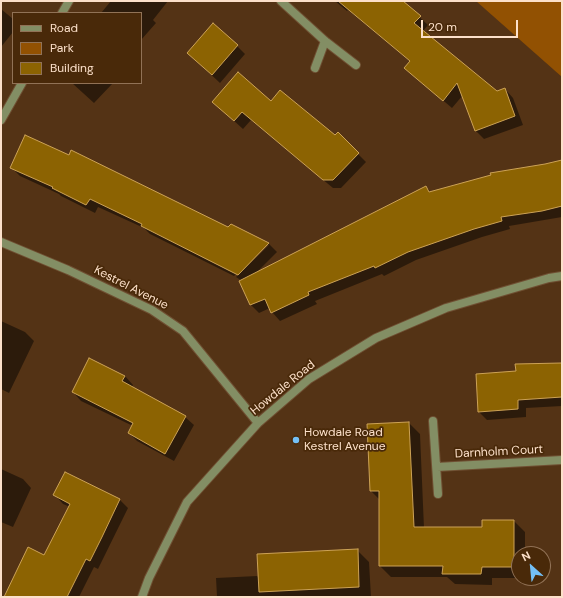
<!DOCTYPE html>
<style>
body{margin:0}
#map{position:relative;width:563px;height:598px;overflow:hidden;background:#543315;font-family:"DM Sans",sans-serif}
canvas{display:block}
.frame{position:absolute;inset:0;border:2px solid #fce0ca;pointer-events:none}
.legend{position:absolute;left:12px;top:12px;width:130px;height:72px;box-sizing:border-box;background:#492909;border:1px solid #917256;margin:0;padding:5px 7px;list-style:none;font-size:12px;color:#fce0ca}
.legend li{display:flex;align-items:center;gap:8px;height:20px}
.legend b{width:20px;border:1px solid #917256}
.north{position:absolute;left:511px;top:546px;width:40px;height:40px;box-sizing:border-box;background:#492909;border:1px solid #917256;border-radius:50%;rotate:333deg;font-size:11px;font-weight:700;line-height:16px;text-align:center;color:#fce0ca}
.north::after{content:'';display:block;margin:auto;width:14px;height:18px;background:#74c0f6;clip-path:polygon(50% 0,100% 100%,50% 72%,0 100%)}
.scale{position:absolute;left:421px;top:20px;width:97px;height:18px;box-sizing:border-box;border:2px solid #fce0ca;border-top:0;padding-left:5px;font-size:12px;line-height:14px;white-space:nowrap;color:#fce0ca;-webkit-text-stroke:3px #492909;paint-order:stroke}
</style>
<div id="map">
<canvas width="563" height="598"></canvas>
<div class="frame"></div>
<ul class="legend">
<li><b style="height:5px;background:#838e64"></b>Road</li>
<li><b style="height:11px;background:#925102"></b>Park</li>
<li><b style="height:11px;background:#8c6302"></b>Building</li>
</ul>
<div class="north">N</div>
<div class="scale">20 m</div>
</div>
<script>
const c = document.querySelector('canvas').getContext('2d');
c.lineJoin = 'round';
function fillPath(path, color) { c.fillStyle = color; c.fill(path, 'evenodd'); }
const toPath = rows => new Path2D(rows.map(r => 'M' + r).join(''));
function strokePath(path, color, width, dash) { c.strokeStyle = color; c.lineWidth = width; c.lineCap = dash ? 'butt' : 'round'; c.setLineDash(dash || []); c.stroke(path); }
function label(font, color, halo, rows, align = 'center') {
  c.font = font + ' "DM Sans",sans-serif'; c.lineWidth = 3.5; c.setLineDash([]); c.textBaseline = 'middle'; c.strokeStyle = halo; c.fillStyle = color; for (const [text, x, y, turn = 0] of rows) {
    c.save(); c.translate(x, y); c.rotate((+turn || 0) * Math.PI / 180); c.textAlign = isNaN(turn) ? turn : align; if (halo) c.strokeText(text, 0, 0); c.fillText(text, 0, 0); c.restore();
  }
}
fillPath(toPath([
 [476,1,562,1,562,77]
]), '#925102');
fillPath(toPath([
 [111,1,168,1,153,20,156,23,141,40,141,13,101,13],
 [335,1,402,1,428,25,423,31,497,92,505,89,513,98,523,125,484,139,476,131,463,95,452,108,405,68,411,62,348,10,347,11],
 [1,9,13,19,13,32,1,47],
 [237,46,245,54,220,83,188,53],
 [72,83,113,83,94,103],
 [271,102,335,137,338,134,366,162,341,188,333,188,251,120,243,129,222,110],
 [562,161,562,217,509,226,510,229,482,237,416,260,384,276,382,274,315,301,317,304,280,321,272,312,270,308,259,313,251,305,240,282,242,281,236,277,269,245,266,245,234,276,150,234,144,228,98,207,95,213,61,196,59,194,20,176,11,167,228,229,231,225,269,244,277,252,255,274,426,187,432,193],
 [1,321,25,332,34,341,9,393,1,389],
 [562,364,562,406,526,408,526,417,487,420,479,412,517,372],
 [125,376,133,385,132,387,185,417,194,425,174,461,137,441,129,433,133,426,81,401,73,392],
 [409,423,420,434,424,528,483,528,514,521,525,532,525,554,519,554,519,578,492,578,492,585,455,584,447,577,391,577,380,566,380,500,371,491],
 [1,469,23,479,31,488,13,527,1,522],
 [55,495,119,499,128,508,98,569,94,567,79,597,5,597,44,556,70,507,63,504],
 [357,550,369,562,371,597,217,597,216,578,257,576,259,578]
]), '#0007');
const building = toPath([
 [338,1,403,1,421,16,414,23,497,91,505,88,515,116,475,131,457,83,443,101,404,68,410,61,338,1],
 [213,23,238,45,212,75,187,53,213,23],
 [238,72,271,101,280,90,335,135,338,132,359,153,333,180,323,180,242,112,234,121,212,102,238,72],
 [25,135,69,155,71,150,228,227,231,224,269,243,238,275,141,226,142,224,90,199,86,205,52,188,53,187,10,168,25,135],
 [562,160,562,206,542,211,501,217,502,221,474,229,408,252,375,268,374,266,308,292,309,295,271,313,265,299,250,305,239,281,426,186,429,192,491,175,490,173,545,164,562,160],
 [89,358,125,376,122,381,186,416,165,454,128,433,133,423,72,392,89,358],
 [562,363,562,397,518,400,518,409,478,412,476,374,516,371,515,364,562,363],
 [409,422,414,527,482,527,482,520,514,520,514,567,482,567,481,574,442,574,443,566,379,566,379,491,370,491,367,424,409,422],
 [65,472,120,499,102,537,90,561,86,559,67,597,4,597,28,547,44,555,70,504,53,495,65,472],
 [358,549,359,587,259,592,257,554,358,549]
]);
fillPath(building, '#8c6302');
strokePath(building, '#cca256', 1);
const minor = toPath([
 [281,1,325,41,356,65],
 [62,13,69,1],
 [315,68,325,41],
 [1,120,22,83],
 [1,242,68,270,152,310,183,331,258,423],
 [433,421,438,494],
 [437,467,562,460],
 [142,597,149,578,187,502,258,423,309,379,376,338,446,308,549,278,562,276]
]);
strokePath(minor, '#6f4f32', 10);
strokePath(minor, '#838e64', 8);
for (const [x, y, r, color] of [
 [296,440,4,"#74c0f6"]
]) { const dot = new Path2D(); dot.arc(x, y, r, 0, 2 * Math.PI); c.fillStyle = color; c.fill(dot); strokePath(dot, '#492909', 1.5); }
label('12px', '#fce0ca', '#492909', [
 ["Kestrel Avenue",131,288,27],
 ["Howdale Road",283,388,-39],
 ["Darnholm Court",499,452,-3]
]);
label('12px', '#fce0ca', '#492909', [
 ["Howdale Road",304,433],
 ["Kestrel Avenue",304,447]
], 'left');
</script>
